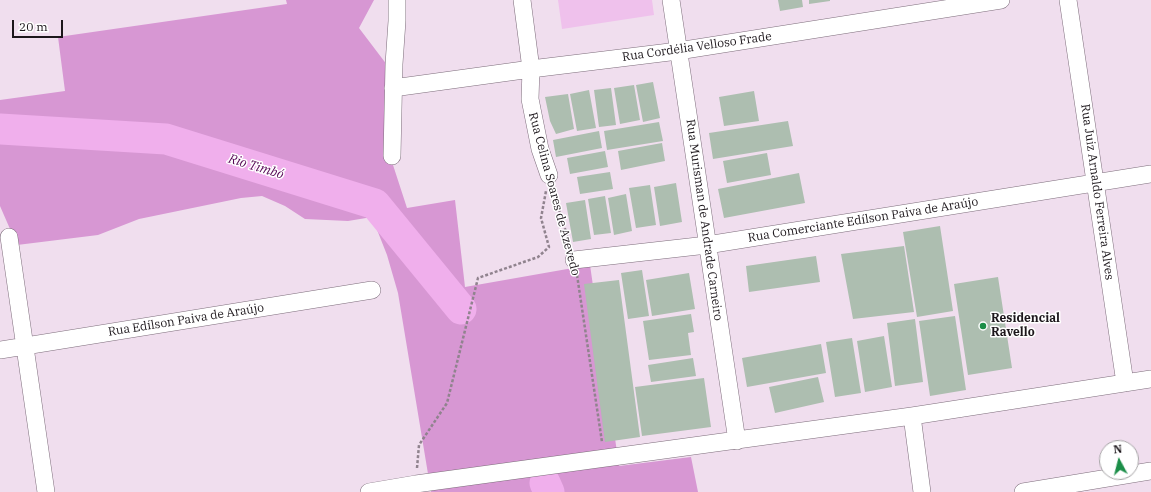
<!DOCTYPE html>
<meta charset="utf-8">
<style>
body{margin:0}
#map{position:relative;width:1151px;height:492px;overflow:hidden;background:#f0deee;font-family:"IBM Plex Serif",serif}
canvas{display:block}
.north{position:absolute;left:1099px;top:440px;width:40px;height:40px;box-sizing:border-box;background:#fff;border:1px solid #a4a2a4;border-radius:50%;rotate:353deg;font-size:11px;font-weight:700;line-height:16px;text-align:center;color:#1c161b}
.north::after{content:'';display:block;margin:auto;width:14px;height:18px;background:#1b8e48;clip-path:polygon(50% 0,100% 100%,50% 72%,0 100%)}
.scale{position:absolute;left:12px;top:20px;width:51px;height:18px;box-sizing:border-box;border:2px solid #1c161b;border-top:0;padding-left:5px;font-size:12px;line-height:14px;white-space:nowrap;color:#1c161b;-webkit-text-stroke:3px #fff;paint-order:stroke}
</style>
<div id="map">
<canvas width="1151" height="492"></canvas>
<div class="north">N</div>
<div class="scale">20 m</div>
</div>
<script>
const c = document.querySelector('canvas').getContext('2d');
c.lineJoin = 'round';
function fillPath(path, color) { c.fillStyle = color; c.fill(path, 'evenodd'); }
const toPath = rows => new Path2D(rows.map(r => 'M' + r).join(''));
function strokePath(path, color, width, dash) { c.strokeStyle = color; c.lineWidth = width; c.lineCap = dash ? 'butt' : 'round'; c.setLineDash(dash || []); c.stroke(path); }
function label(font, color, halo, rows, align = 'center') {
  c.font = font + ' "IBM Plex Serif",serif'; c.lineWidth = 3; c.setLineDash([]); c.textBaseline = 'middle'; c.strokeStyle = halo; c.fillStyle = color; for (const [text, x, y, turn = 0] of rows) {
    c.save(); c.translate(x, y); c.rotate((+turn || 0) * Math.PI / 180); c.textAlign = isNaN(turn) ? turn : align; if (halo) c.strokeText(text, 0, 0); c.fillText(text, 0, 0); c.restore();
  }
}
fillPath(toPath([
 [558,0,652,0,654,15,562,29]
]), '#efc1ec');
fillPath(toPath([
 [286,0,374,0,359,28,400,82,393,165,407,208,455,200,465,287,590,265,619,466,691,457,698,492,431,492,398,293,387,255,372,217,348,221,305,219,285,206,262,196,241,198,139,219,98,235,17,245,0,206,0,100,65,91,58,37,287,4]
]), '#d797d3');
strokePath(toPath([
 [0,129,166,139,375,204,461,309],
 [545,483,549,492]
]), '#f0afec', 31);
fillPath(toPath([
 [778,0,802,0,803,7,780,11],
 [809,0,830,0,830,1,809,4],
 [653,82,660,118,643,122,636,85],
 [634,85,640,120,620,124,614,88],
 [611,88,616,125,599,127,594,90],
 [589,90,596,128,577,131,570,94],
 [754,91,759,121,724,126,719,97],
 [568,94,574,129,556,134,550,121,545,97],
 [788,121,793,146,713,159,709,133],
 [659,122,663,141,607,150,604,131],
 [599,131,602,148,556,157,553,140],
 [662,143,665,161,621,170,618,151],
 [605,151,608,167,570,174,567,158],
 [767,153,771,175,727,183,723,161],
 [610,172,613,189,580,194,577,177],
 [799,173,805,203,724,218,718,189],
 [676,183,682,222,660,226,654,187],
 [650,185,656,225,636,228,629,188],
 [626,194,632,231,614,235,608,198],
 [605,196,611,233,594,235,588,199],
 [585,200,591,239,573,242,566,203],
 [940,226,953,311,917,317,903,232],
 [904,246,914,312,853,319,841,254],
 [816,256,820,282,749,292,746,266],
 [642,270,649,316,628,319,621,273],
 [689,273,695,309,652,316,646,280],
 [998,277,1012,368,968,375,954,284],
 [619,280,640,437,605,442,584,284],
 [691,314,694,332,688,333,691,355,649,360,643,321],
 [955,316,966,390,930,396,919,321],
 [915,319,923,382,895,386,887,323],
 [884,336,892,387,865,392,857,341],
 [852,338,861,393,835,397,826,342],
 [821,344,826,373,747,387,742,358],
 [693,358,696,376,651,382,648,365],
 [818,377,824,402,775,413,769,387],
 [704,378,711,427,642,436,635,387]
]), '#adbeb0');
const minor = toPath([
 [522,0,531,69,530,99,540,149,549,175],
 [671,0,737,441],
 [1068,0,1125,383],
 [393,88,531,69,678,51,1001,0],
 [392,156,394,64,397,21,397,0],
 [9,237,46,492],
 [574,260,707,245,1151,174],
 [0,350,372,290],
 [912,416,922,492],
 [369,492,416,484,912,416,1151,379],
 [1023,492,1151,471]
]);
strokePath(minor, '#7d6d7b', 18);
strokePath(toPath([
 [553,190,570,245],
 [577,275,602,442],
 [417,468,419,445,447,403,478,278,538,257,549,247,541,218,546,191]
]), '#90838e', 2.5, [3, 2]);
strokePath(minor, '#fff', 17);
for (const [x, y, r, color] of [
 [983,326,4,"#1b8e48"]
]) { const dot = new Path2D(); dot.arc(x, y, r, 0, 2 * Math.PI); c.fillStyle = color; c.fill(dot); strokePath(dot, '#fff', 1.5); }
label('12px', '#1c161b', '#fff', [
 ["Rua Cordélia Velloso Frade",697,47,-8],
 ["Rua Juiz Arnaldo Ferreira Alves",1097,192,82],
 ["Rua Celina Soares de Azevedo",554,194,75],
 ["Rua Murisman de Andrade Carneiro",704,220,82],
 ["Rua Comerciante Edílson Paiva de Araújo",863,220,-9],
 ["Rua Edílson Paiva de Araújo",186,320,-9]
]);
label('bold 12px', '#1c161b', '#fff', [
 ["Residencial",991,319],
 ["Ravello",991,333]
], 'left');
label('italic 13px', '#560855', '#fff', [
 ["Rio Timbó",256,167,17]
]);
</script>
